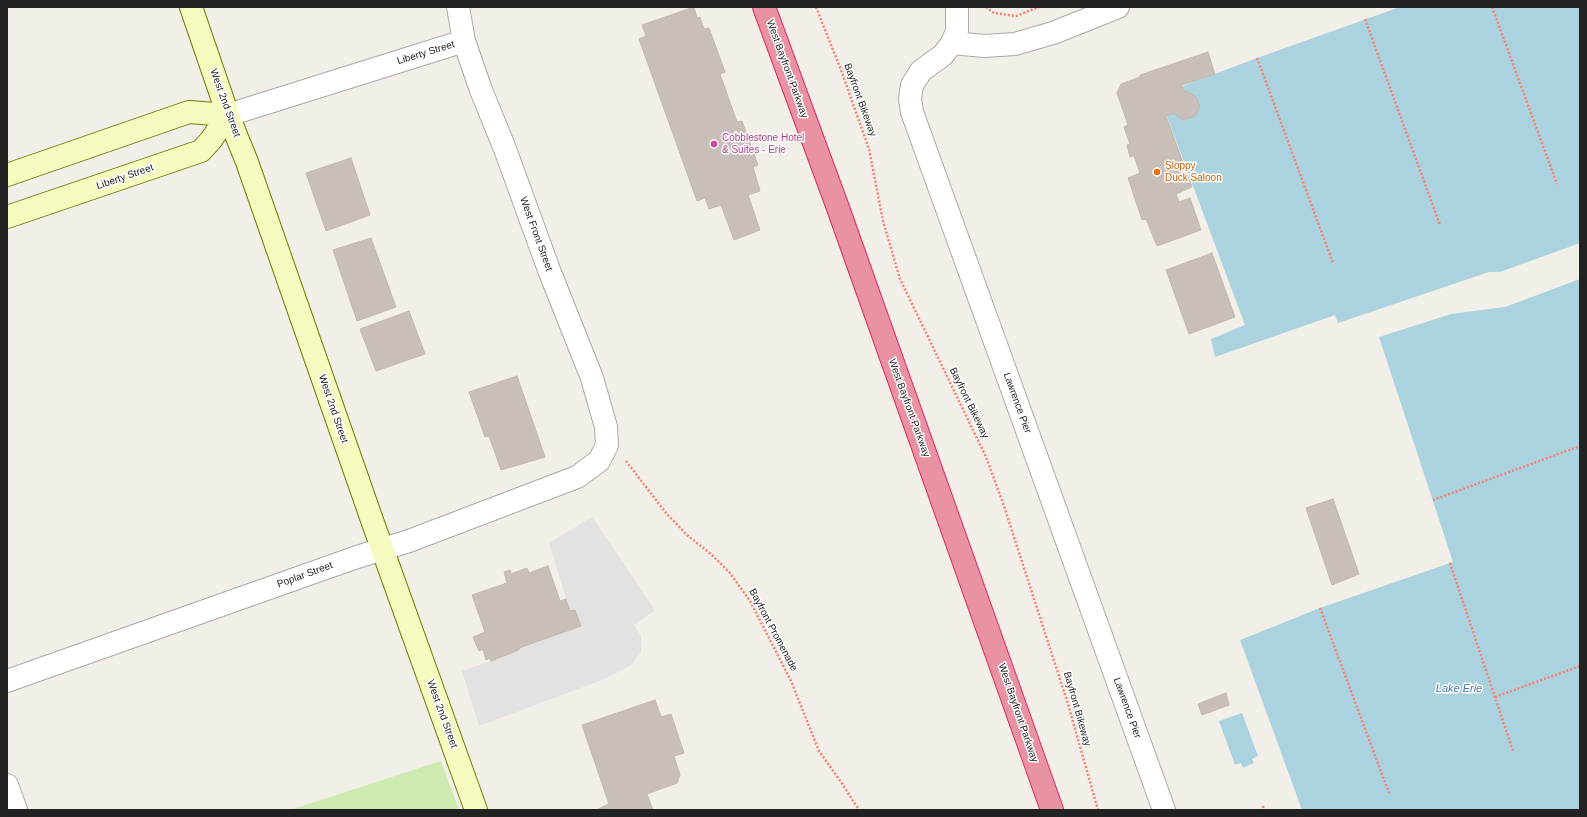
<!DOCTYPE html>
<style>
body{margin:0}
#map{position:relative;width:1587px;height:817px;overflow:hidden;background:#f2efe9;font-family:Arial,sans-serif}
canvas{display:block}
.frame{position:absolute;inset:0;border:8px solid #222;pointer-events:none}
</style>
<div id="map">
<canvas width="1587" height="817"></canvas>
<div class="frame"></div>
</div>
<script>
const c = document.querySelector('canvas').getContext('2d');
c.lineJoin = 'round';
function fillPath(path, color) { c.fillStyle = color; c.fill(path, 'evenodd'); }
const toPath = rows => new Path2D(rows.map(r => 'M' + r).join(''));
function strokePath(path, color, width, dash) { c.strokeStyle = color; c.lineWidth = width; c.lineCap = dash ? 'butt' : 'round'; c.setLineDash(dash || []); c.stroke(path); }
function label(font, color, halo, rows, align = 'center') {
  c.font = font + ' Arial,sans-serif'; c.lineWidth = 3; c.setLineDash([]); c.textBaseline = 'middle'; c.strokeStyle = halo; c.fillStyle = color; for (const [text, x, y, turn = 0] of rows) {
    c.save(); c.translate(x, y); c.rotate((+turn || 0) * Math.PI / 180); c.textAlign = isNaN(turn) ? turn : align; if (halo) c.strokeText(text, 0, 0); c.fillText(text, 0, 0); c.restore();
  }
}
fillPath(toPath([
 [441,761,459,810,290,810]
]), '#cdebb0');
fillPath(toPath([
 [592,517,655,610,634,625,641,636,641,652,631,665,605,679,479,726,462,671,519,651,519,648,581,626,575,610,570,611,549,543]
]), '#e2e2e2');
fillPath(toPath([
 [1400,7,1580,7,1580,243,1500,272,1489,272,1338,323,1335,315,1215,357,1211,339,1245,325,1159,95,1257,58],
 [1580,279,1580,810,1302,810,1240,640,1320,608,1453,562,1379,337,1451,314,1505,307],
 [1242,713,1258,756,1252,759,1254,763,1243,768,1241,763,1235,765,1219,721]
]), '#aad3df');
const building = toPath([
 [694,7,697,18,700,17,704,29,709,28,725,72,720,74,737,122,742,121,758,165,753,167,760,191,748,195,760,230,734,240,721,205,709,209,705,198,697,201,639,39,646,36,642,25,694,7],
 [1208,52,1215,74,1182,85,1183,92,1186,91,1196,97,1200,107,1195,116,1183,120,1173,113,1166,116,1192,187,1176,194,1179,202,1190,198,1201,230,1157,246,1146,219,1142,220,1128,178,1140,173,1134,156,1130,157,1127,145,1130,144,1124,127,1128,125,1117,93,1121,84,1140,77,1140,75,1208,52],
 [351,158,370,215,326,231,306,173,351,158],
 [371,238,396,307,357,321,333,250,371,238],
 [1212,253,1235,317,1189,334,1166,270,1212,253],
 [409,311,425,354,376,371,360,329,409,311],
 [517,376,545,457,501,470,489,436,485,437,469,392,517,376],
 [1333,499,1359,574,1332,585,1306,508,1333,499],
 [548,566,560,601,566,599,570,611,575,610,581,626,519,648,519,650,491,661,490,658,486,660,483,649,479,651,473,637,485,632,472,595,507,583,504,572,510,570,511,574,527,568,529,573,548,566],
 [1226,693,1229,705,1202,715,1198,704,1226,693],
 [655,700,661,717,671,714,684,753,674,756,680,775,677,783,647,794,653,810,596,810,609,804,582,725,655,700]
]);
fillPath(building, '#c7bfb8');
strokePath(building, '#c4b6ab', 1);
const street = toPath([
 [957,7,957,31,952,43,943,55,921,71,912,85,910,99,912,112,1164,810],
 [952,43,984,46,1015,44,1053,33,1118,7],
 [228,115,464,41],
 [7,681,357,557,409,541,577,477,599,461,607,445,606,427,592,378,549,270,505,149,481,90,464,41,458,7],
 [7,785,16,810]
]);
const secondary = toPath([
 [191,7,228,115,247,162,373,523,476,810],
 [7,175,189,112,228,115],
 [7,217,201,151,211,140,228,115]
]);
const highway = toPath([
 [764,7,838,208,1052,810]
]);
strokePath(street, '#a9a9a9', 24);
strokePath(secondary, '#707d05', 24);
strokePath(highway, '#dc2a67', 24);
strokePath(toPath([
 [816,7,841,70,869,149,883,221,900,279,986,457,1003,503,1068,704,1098,810],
 [986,7,994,13,1016,16,1039,7],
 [1492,7,1557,184],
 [1365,19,1440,225],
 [1257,58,1333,263],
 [626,461,666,513,687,535,712,555,730,573,750,601,791,681,819,751,841,782,859,810],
 [1433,500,1580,446],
 [1450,563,1513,751],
 [1320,608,1389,793],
 [1495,697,1580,666],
 [1263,806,1264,810]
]), '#fa8072', 2.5, [2, 2]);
strokePath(street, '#fff', 22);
strokePath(secondary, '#f7fabf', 22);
strokePath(highway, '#e892a2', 22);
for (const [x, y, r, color] of [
 [714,144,4,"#d1479c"],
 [1157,172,4,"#e8710a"]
]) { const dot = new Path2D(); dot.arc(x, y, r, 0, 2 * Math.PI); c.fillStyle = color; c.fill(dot); strokePath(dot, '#fff', 1.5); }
label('10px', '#222', '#fff', [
 ["Liberty Street",426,53,-17],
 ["West Bayfront Parkway",787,69,70],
 ["Bayfront Bikeway",860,100,70],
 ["West 2nd Street",225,103,70],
 ["Liberty Street",125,177,-19],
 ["West Front Street",536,234,70],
 ["Bayfront Bikeway",969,403,64],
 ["Lawrence Pier",1017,403,70],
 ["West Bayfront Parkway",909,408,70],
 ["West 2nd Street",333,409,71],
 ["Poplar Street",305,575,-20],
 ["Bayfront Promenade",773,630,62],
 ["Lawrence Pier",1127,708,70],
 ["Bayfront Bikeway",1077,709,74],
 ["West Bayfront Parkway",1018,713,71],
 ["West 2nd Street",442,714,70]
]);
label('10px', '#b23c85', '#fff', [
 ["Cobblestone Hotel",722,138],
 ["& Suites - Erie",722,150]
], 'left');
label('10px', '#c56008', '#fff', [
 ["Sloppy",1165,166],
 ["Duck Saloon",1165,178]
], 'left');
label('italic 11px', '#4a7aab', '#fff', [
 ["Lake Erie",1459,689]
]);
</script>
